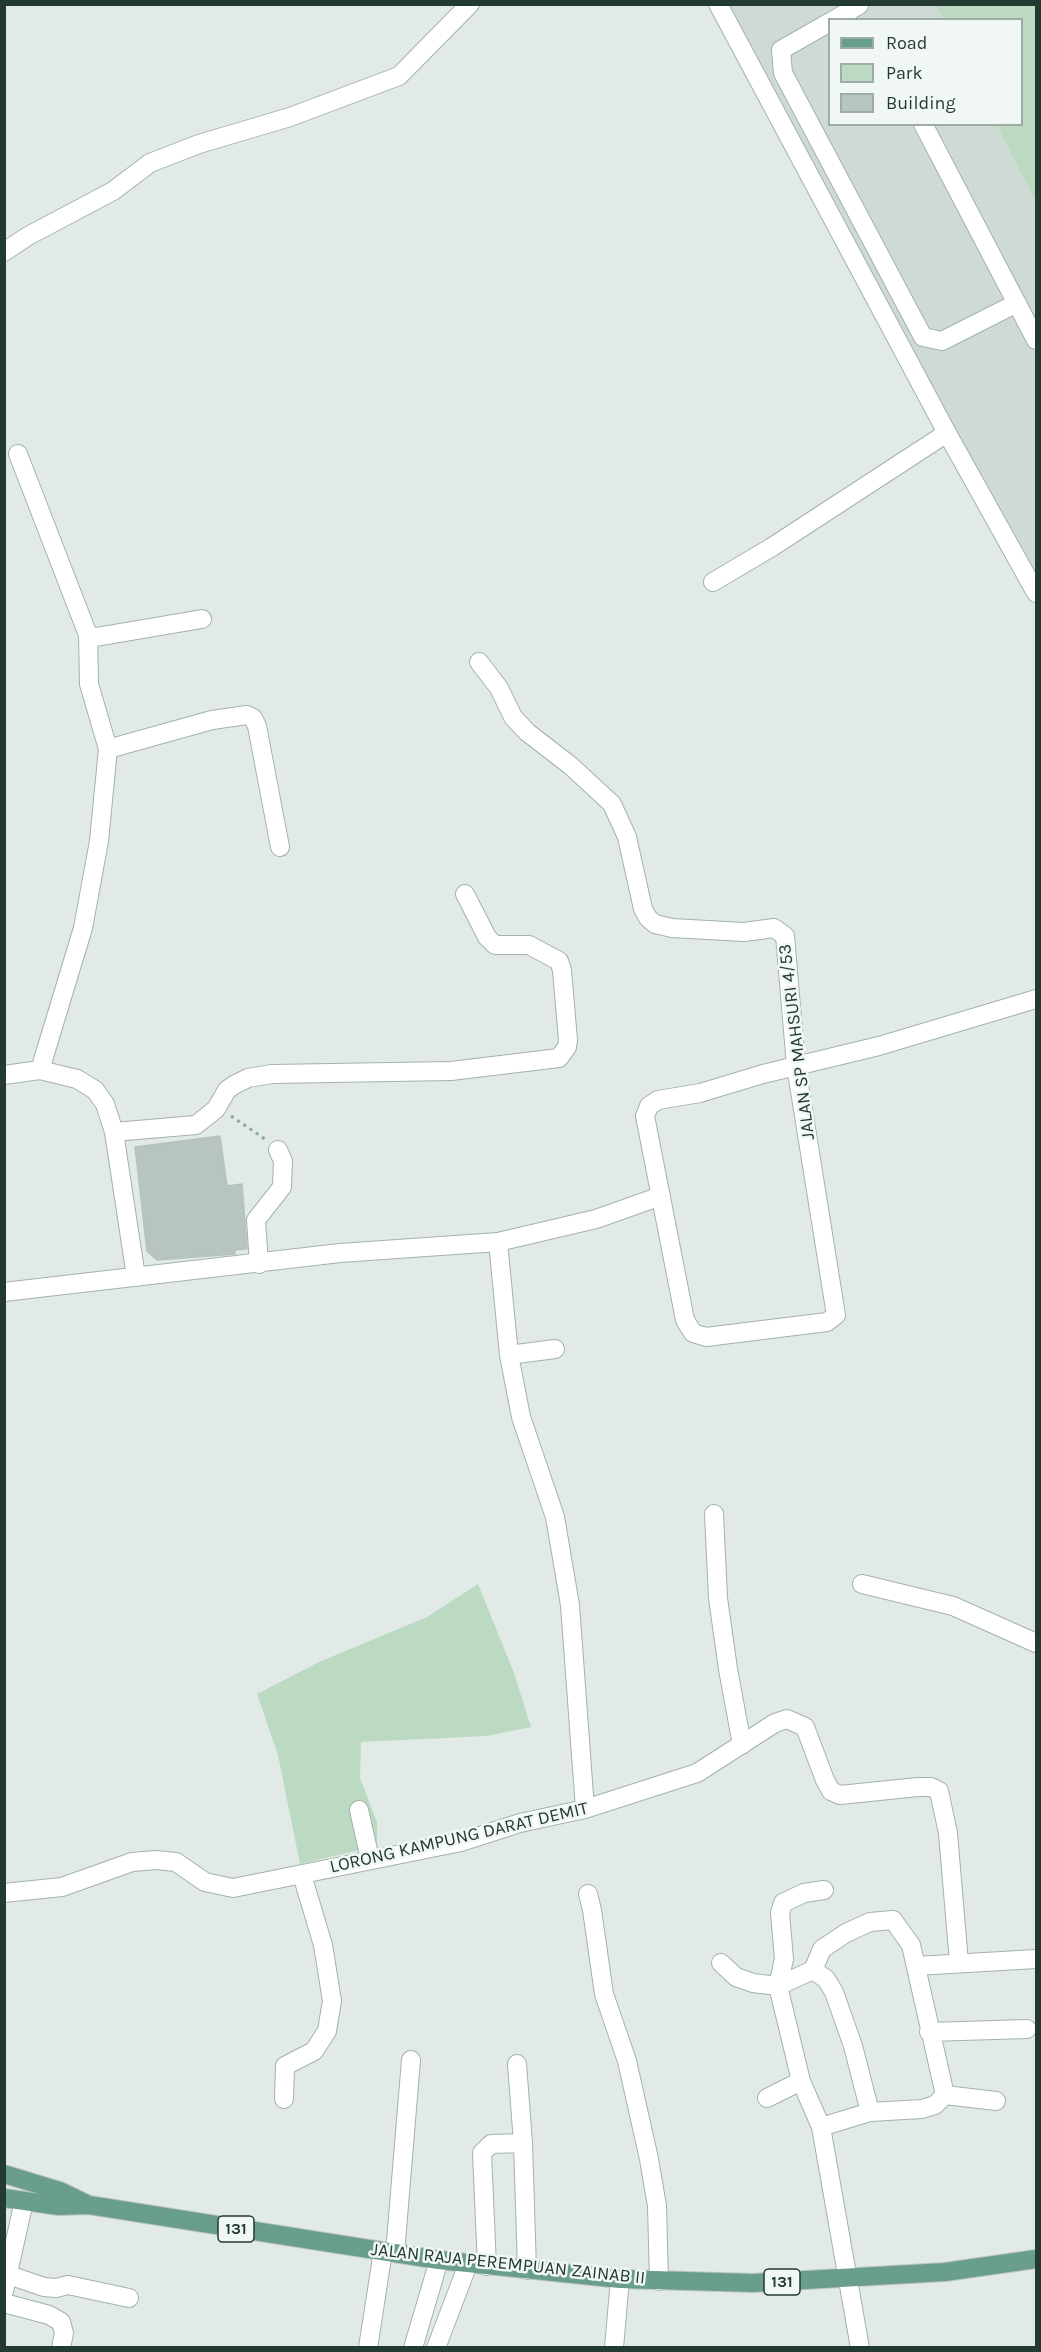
<!DOCTYPE html>
<style>
body{margin:0}
#map{position:relative;width:1041px;height:2352px;overflow:hidden;background:#e1eae6;font-family:Karla,sans-serif}
canvas{display:block}
.frame{position:absolute;inset:0;border:6px solid #233a32;pointer-events:none}
.legend{position:absolute;left:828px;top:18px;width:195px;height:108px;box-sizing:border-box;background:#f1f7f4;border:2px solid #9faba6;margin:0;padding:8px 10px;list-style:none;font-size:18px;color:#233a32}
.legend li{display:flex;align-items:center;gap:12px;height:30px}
.legend b{width:30px;border:2px solid #9faba6}
</style>
<div id="map">
<canvas width="1041" height="2352"></canvas>
<div class="frame"></div>
<ul class="legend">
<li><b style="height:8px;background:#699d8c"></b>Road</li>
<li><b style="height:16px;background:#bbdac1"></b>Park</li>
<li><b style="height:16px;background:#b7c5be"></b>Building</li>
</ul>
</div>
<script>
const c = document.querySelector('canvas').getContext('2d');
c.lineJoin = 'round';
function fillPath(path, color) { c.fillStyle = color; c.fill(path, 'evenodd'); }
const toPath = rows => new Path2D(rows.map(r => 'M' + r).join(''));
function strokePath(path, color, width, dash) { c.strokeStyle = color; c.lineWidth = width; c.lineCap = dash ? 'butt' : 'round'; c.setLineDash(dash || []); c.stroke(path); }
function label(font, color, halo, rows, align = 'center') {
  c.font = font + ' Karla,sans-serif'; c.lineWidth = 5; c.setLineDash([]); c.textBaseline = 'middle'; c.strokeStyle = halo; c.fillStyle = color; for (const [text, x, y, turn = 0] of rows) {
    c.save(); c.translate(x, y); c.rotate((+turn || 0) * Math.PI / 180); c.textAlign = isNaN(turn) ? turn : align; if (halo) c.strokeText(text, 0, 0); c.fillText(text, 0, 0); c.restore();
  }
}
fillPath(toPath([
 [728,5,1036,5,1036,578,945,412],
 [830,20,1022,20,1022,124,830,124]
]), '#cfdad4');
fillPath(toPath([
 [936,5,1036,5,1036,202,997,125,1022,124,1022,20,944,19],
 [478,1584,514,1673,531,1727,487,1736,361,1742,360,1778,377,1822,377,1846,300,1864,278,1755,257,1694,319,1662,427,1617]
]), '#bbdac1');
const building = toPath([
 [220,1136,227,1186,242,1184,247,1249,235,1250,235,1254,157,1260,147,1251,135,1147,220,1136]
]);
fillPath(building, '#b7c5be');
strokePath(building, '#b4c3bc', 1.5);
const minor = toPath([
 [718,4,947,433,1036,593],
 [834,20,859,5],
 [830,22,781,50,783,73,923,337,942,341,1017,303],
 [923,124,1036,340],
 [4,252,28,236,113,191,150,163,199,144,290,117,399,76,470,4],
 [18,454,88,635,89,684,108,749,99,841,83,928,40,1070],
 [713,582,772,547,947,433],
 [88,635,96,637,202,619],
 [479,662,499,688,513,717,527,732,571,766,612,804,627,837,643,909,648,918,655,924,672,928,744,932,774,928,785,936,796,1066,836,1315,827,1322,706,1337,693,1333,685,1320,645,1116,649,1106,658,1100,700,1093,763,1074,796,1066,879,1046,1036,999],
 [108,749,212,720,247,715,253,718,257,726,280,847],
 [4,1075,40,1070,77,1079,95,1090,105,1104,114,1132,136,1277],
 [114,1132,196,1125,216,1109,227,1090,234,1085,248,1078,272,1074,451,1071,559,1058,567,1047,568,1040,562,970,559,961,529,945,495,945,487,937,465,894],
 [498,1242,509,1355,521,1417,555,1517,570,1605,585,1809],
 [259,1264,256,1220,282,1187,283,1161,278,1150],
 [4,1292,340,1253,498,1242,596,1219,661,1196],
 [509,1355,555,1349],
 [714,1514,718,1598,728,1669,742,1745],
 [862,1584,953,1606,1036,1643],
 [359,1810,370,1859],
 [824,1890,804,1893,783,1903,780,1913,784,1959,778,1986,801,2081,821,2127,860,2348],
 [4,1893,62,1887,132,1862,156,1860,176,1862,205,1882,233,1888,461,1842,520,1823,585,1809,697,1773,775,1723,787,1719,805,1727,825,1780,831,1791,840,1795,918,1787,931,1787,939,1791,948,1833,959,1963],
 [588,1894,592,1910,604,1994,627,2061,649,2159,657,2206,659,2281],
 [721,1963,736,1977,753,1983,778,1986,813,1970,826,1979,834,1992,853,2046,870,2112],
 [916,1966,1036,1959],
 [813,1970,822,1949,846,1933,870,1922,893,1920,911,1945,945,2095,935,2105,922,2109,870,2112,821,2127],
 [929,2032,1027,2029],
 [517,2064,523,2143,527,2270],
 [945,2095,996,2101],
 [767,2098,801,2081],
 [284,2099,285,2066,314,2051,327,2031,332,2001,323,1945,302,1875],
 [395,2253,411,2060],
 [487,2266,482,2153,491,2144,523,2143],
 [9,2275,44,2287,56,2288,68,2285,129,2298],
 [4,2291,24,2201],
 [4,2303,49,2315,61,2322,64,2333,61,2348],
 [368,2348,383,2251],
 [413,2348,439,2260],
 [436,2348,468,2264],
 [614,2348,620,2279]
]);
const major = toPath([
 [4,2174,60,2191,87,2204],
 [4,2198,59,2206,89,2205,439,2260,620,2279,753,2283,945,2272,1036,2259]
]);
strokePath(minor, '#a4b2ac', 20);
strokePath(major, '#bdc4c2', 20);
strokePath(toPath([
 [231,1116,265,1139]
]), '#84ac9c', 3, [3, 4.5]);
strokePath(minor, '#fff', 18);
strokePath(major, '#699d8c', 18);
for (const [x, y, w] of [
 [236,2229,36],
 [782,2282,36]
]) { const box = new Path2D(); box.roundRect(x - w / 2, y - 13, w, 26, 4.5); c.fillStyle = '#f1f7f4'; c.fill(box); strokePath(box, '#233a32', 1.5); }
label('bold 16px', '#233a32', null, [
 ["131",236,2229],
 ["131",782,2282]
]);
label('18px', '#233a32', '#f1f7f4', [
 ["JALAN SP MAHSURI 4/53",797,1042,-97],
 ["LORONG KAMPUNG DARAT DEMIT",459,1838,-13],
 ["JALAN RAJA PEREMPUAN ZAINAB II",508,2264,6]
]);
</script>
